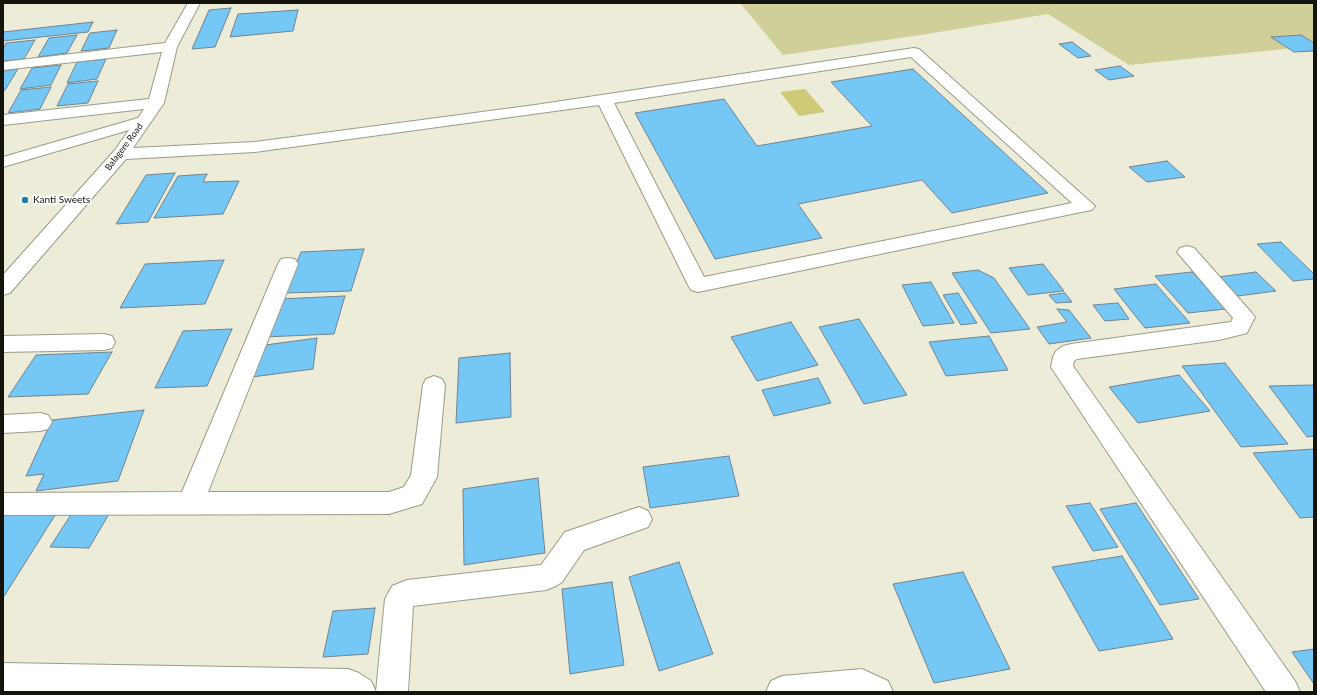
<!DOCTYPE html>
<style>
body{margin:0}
#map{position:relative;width:1317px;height:695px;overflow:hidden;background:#edecd8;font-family:Lato,sans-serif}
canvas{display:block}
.frame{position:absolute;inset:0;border:4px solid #14130c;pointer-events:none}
</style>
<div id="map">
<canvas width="1317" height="695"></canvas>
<div class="frame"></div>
</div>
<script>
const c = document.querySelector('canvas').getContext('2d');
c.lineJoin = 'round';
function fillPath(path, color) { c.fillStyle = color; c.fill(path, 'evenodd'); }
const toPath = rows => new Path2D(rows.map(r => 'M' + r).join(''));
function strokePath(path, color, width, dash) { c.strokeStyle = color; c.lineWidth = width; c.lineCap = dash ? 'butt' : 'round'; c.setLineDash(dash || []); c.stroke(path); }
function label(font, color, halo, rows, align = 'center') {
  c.font = font + ' Lato,sans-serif'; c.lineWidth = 3.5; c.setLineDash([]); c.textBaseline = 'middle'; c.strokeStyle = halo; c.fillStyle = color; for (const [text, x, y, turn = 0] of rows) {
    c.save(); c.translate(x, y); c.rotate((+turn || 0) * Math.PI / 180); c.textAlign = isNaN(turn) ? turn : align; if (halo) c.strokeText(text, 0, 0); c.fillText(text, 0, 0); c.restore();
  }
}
fillPath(toPath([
 [740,3,1314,3,1314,46,1129,65,1048,14,927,34,783,55]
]), '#d1cf99');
fillPath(toPath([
 [805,89,825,112,799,116,780,92]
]), '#ceca78');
const building = toPath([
 [231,8,215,47,192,49,209,10,231,8],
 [298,10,293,31,230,37,238,14,298,10],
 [93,22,88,32,3,41,3,32,93,22],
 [117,30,109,48,81,51,90,33,117,30],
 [77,35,67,53,38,57,49,38,77,35],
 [1301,35,1314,43,1314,51,1294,52,1271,37,1301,35],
 [35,40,24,59,3,61,3,49,6,43,35,40],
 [1072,42,1091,56,1078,58,1059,44,1072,42],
 [106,59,97,79,67,83,77,62,106,59],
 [61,65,51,85,20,89,32,68,61,65],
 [1120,66,1134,76,1109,80,1095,70,1120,66],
 [18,69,5,90,3,91,3,71,18,69],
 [913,69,1048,193,952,213,922,180,798,204,822,238,715,259,635,113,724,99,757,146,872,126,831,82,913,69],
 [98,81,88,103,57,106,68,84,98,81],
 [51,87,40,109,8,113,21,90,51,87],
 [1167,161,1185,177,1147,182,1129,167,1167,161],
 [175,173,148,222,116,224,146,175,175,173],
 [207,174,203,182,239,181,223,214,154,218,178,176,207,174],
 [1281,242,1314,274,1314,279,1293,281,1257,244,1281,242],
 [364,249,351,291,285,293,301,252,364,249],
 [224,260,205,304,120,308,145,264,224,260],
 [1043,264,1064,291,1028,295,1009,268,1043,264],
 [978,270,994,278,1030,329,991,333,952,273,978,270],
 [1192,272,1226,309,1188,313,1155,276,1192,272],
 [1256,272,1276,291,1238,296,1218,277,1256,272],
 [931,282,954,323,923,326,902,285,931,282],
 [1156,284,1190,323,1145,328,1114,289,1156,284],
 [958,293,977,323,961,325,943,295,958,293],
 [1065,293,1072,302,1056,303,1049,295,1065,293],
 [345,296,334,334,264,337,279,299,345,296],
 [1118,303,1129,319,1105,321,1093,305,1118,303],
 [1057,309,1069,310,1091,338,1049,344,1037,327,1067,322,1057,309],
 [859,319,907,395,864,404,819,327,859,319],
 [791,322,818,365,757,381,731,337,791,322],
 [232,329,207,386,155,388,183,331,232,329],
 [989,336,1008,370,946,376,929,342,989,336],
 [317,338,313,369,252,377,258,346,317,338],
 [112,352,88,394,8,397,36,355,112,352],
 [510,353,511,417,456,423,459,358,510,353],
 [1225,363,1288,444,1241,447,1182,366,1225,363],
 [1179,375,1210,411,1138,423,1109,387,1179,375],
 [818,378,831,403,774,416,762,390,818,378],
 [1314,385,1314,436,1307,437,1269,386,1314,385],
 [144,410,118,481,36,491,44,474,26,476,52,420,144,410],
 [1314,449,1314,517,1300,518,1253,453,1314,449],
 [729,456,739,496,650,508,643,467,729,456],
 [538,478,545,553,464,565,463,489,538,478],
 [1090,503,1118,547,1093,551,1066,506,1090,503],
 [1136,503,1199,599,1160,605,1100,509,1136,503],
 [3,508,59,509,3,598,3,508],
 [72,513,109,514,89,548,50,547,72,513],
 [1122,556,1173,639,1099,651,1052,567,1122,556],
 [679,562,713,654,659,671,629,577,679,562],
 [963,572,1010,669,934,683,893,584,963,572],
 [612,582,624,665,570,674,562,589,612,582],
 [375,608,368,654,323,657,333,611,375,608],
 [1314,649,1314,684,1292,652,1314,649]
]);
fillPath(building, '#75c7f5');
strokePath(building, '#71838e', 1);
const minor = toPath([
 [188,3,200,3,177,47,164,103,133,148,255,142,535,105,914,48,919,49,1095,206,1092,210,1086,211,698,292,691,290,688,285,599,105,255,152,126,159,10,293,3,295,3,275,115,150,129,130,3,167,3,157,138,118,144,109,3,125,3,115,149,99,162,52,3,70,3,62,165,43,188,3],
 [911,57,1072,203,704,277,614,103,911,57],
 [1187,246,1194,248,1251,312,1255,317,1247,333,1219,340,1077,359,1074,361,1073,366,1295,681,1300,692,1266,692,1051,367,1053,357,1056,351,1063,346,1071,344,1231,322,1233,318,1177,252,1180,248,1187,246],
 [288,258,295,259,298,264,208,492,389,492,404,487,411,475,423,385,426,379,434,376,442,379,445,385,437,477,422,504,389,514,3,515,3,493,182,492,278,264,281,259,288,258],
 [104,334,112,336,115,342,112,348,104,350,3,352,3,336,104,334],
 [40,413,48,415,52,422,48,429,40,431,3,433,3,415,40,413],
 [639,507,648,511,652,519,648,527,584,550,562,582,556,586,546,590,413,606,408,692,376,692,385,599,392,586,407,580,541,565,565,532,639,507],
 [3,663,348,669,359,673,371,681,376,692,3,692,3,663],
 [862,669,888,681,893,692,766,692,771,681,782,676,862,669]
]);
strokePath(minor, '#9c9b88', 2);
fillPath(minor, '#fff');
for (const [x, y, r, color] of [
 [25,200,4,"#1e7eaa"]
]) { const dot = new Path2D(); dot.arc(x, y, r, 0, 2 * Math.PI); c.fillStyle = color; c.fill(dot); strokePath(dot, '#fff', 1.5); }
label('9px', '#14130c', '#fff', [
 ["Balagere Road",124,147,-53]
]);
label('10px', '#14130c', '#fff', [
 ["Kanti Sweets",33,200]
], 'left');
</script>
